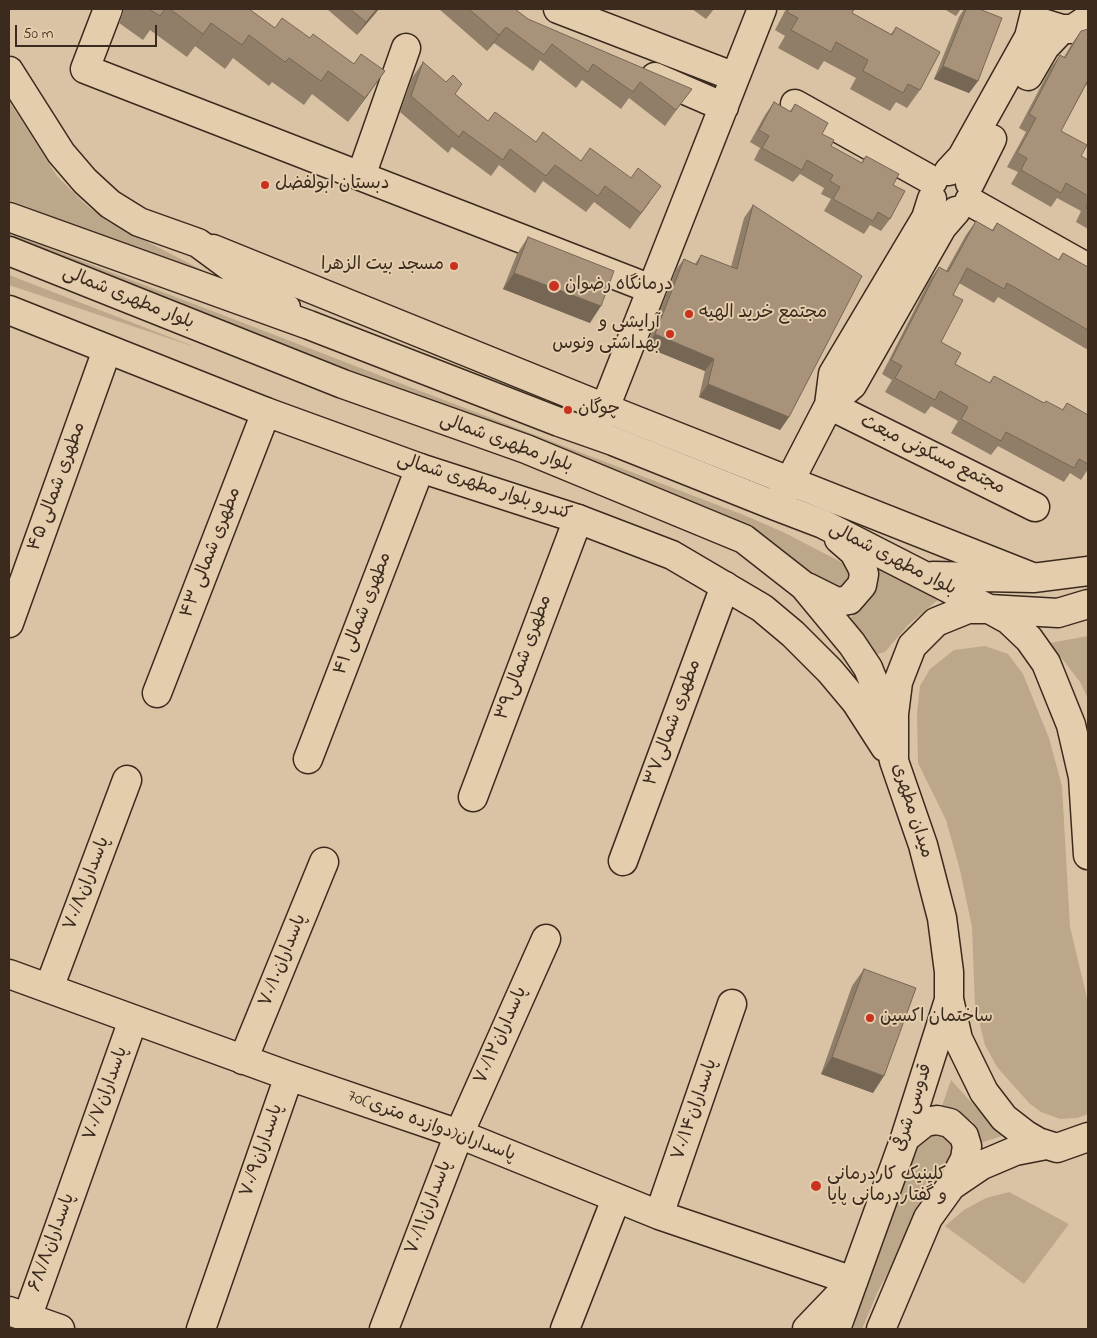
<!DOCTYPE html>
<meta charset="utf-8">
<style>
body{margin:0}
#map{position:relative;width:1097px;height:1338px;overflow:hidden;background:#dac3a4;font-family:"Indie Flower",sans-serif}
canvas{display:block}
.frame{position:absolute;inset:0;border:10px solid #3b2a1e;pointer-events:none}
.scale{position:absolute;left:15px;top:25px;width:142px;height:22px;box-sizing:border-box;border:2px solid #3b2a1e;border-top:0;padding-left:6px;font-size:15px;line-height:18px;white-space:nowrap;color:#3b2a1e;-webkit-text-stroke:4px #e4cdad;paint-order:stroke}
</style>
<div id="map">
<canvas width="1097" height="1338"></canvas>
<div class="frame"></div>
<div class="scale">50 m</div>
</div>
<script>
const c = document.querySelector('canvas').getContext('2d');
c.lineJoin = 'round';
function fillPath(path, color) { c.fillStyle = color; c.fill(path, 'evenodd'); }
const toPath = rows => new Path2D(rows.map(r => 'M' + r).join(''));
function strokePath(path, color, width, dash) { c.strokeStyle = color; c.lineWidth = width; c.lineCap = dash ? 'butt' : 'round'; c.setLineDash(dash || []); c.stroke(path); }
function label(font, color, halo, rows, align = 'center') {
  c.font = font + ' "Indie Flower","Playpen Sans Arabic",sans-serif'; c.lineWidth = 4; c.setLineDash([]); c.textBaseline = 'middle'; c.strokeStyle = halo; c.fillStyle = color; for (const [text, x, y, turn = 0] of rows) {
    c.save(); c.translate(x, y); c.rotate((+turn || 0) * Math.PI / 180); c.textAlign = isNaN(turn) ? turn : align; if (halo) c.strokeText(text, 0, 0); c.fillText(text, 0, 0); c.restore();
  }
}
fillPath(toPath([
 [9,101,57,176,85,204,107,221,229,284,9,200],
 [9,233,746,516,783,532,843,563,850,573,851,583,840,592,9,238],
 [9,275,198,348,9,285],
 [874,566,939,599,909,624,885,652,878,654,863,640,848,621,871,595],
 [1088,636,1088,699,1080,682,1050,643],
 [985,646,1008,654,1023,674,1049,738,1062,786,1070,927,1088,1002,1088,1114,1077,1118,1060,1119,1041,1112,1029,1103,997,1067,985,1045,975,1005,972,927,960,870,946,820,918,763,917,713,920,686,930,669,954,650],
 [951,1080,1002,1136,980,1143,978,1132,972,1121,955,1112,940,1112],
 [937,1128,959,1144,878,1291,862,1329,853,1329,910,1149],
 [1009,1192,1069,1224,1024,1284,945,1226,964,1210,986,1198]
]), '#bca78b');
const minor = toPath([
 [108,9,85,69,651,289],
 [558,9,735,77],
 [1046,24,1062,29,1073,29,1088,19],
 [1028,76,1045,47,1062,29],
 [655,77,724,107],
 [795,104,933,181],
 [949,171,962,157,1029,37,1035,13],
 [361,176,406,48],
 [970,183,992,139],
 [969,201,1088,268],
 [213,249,625,416,1032,577],
 [829,405,833,374,926,218,932,199],
 [829,405,1035,507],
 [599,423,762,9],
 [782,496,829,405,852,385,942,227,956,211],
 [9,623,107,350],
 [157,693,266,412],
 [308,759,420,468],
 [473,797,578,519],
 [623,861,725,586],
 [9,974,289,1076,459,1134,659,1215,853,1281,807,1329],
 [49,988,127,780],
 [243,1060,324,862],
 [659,1215,732,1004],
 [9,1311,60,1329],
 [27,1318,133,1020],
 [201,1329,289,1076],
 [384,1329,459,1134,546,939],
 [565,1329,616,1199]
]);
const major = toPath([
 [9,71,61,153,85,181,110,204,139,222,198,243,286,308],
 [9,217,309,325,559,422,613,441,776,506,823,524,989,609,1058,613,1088,604],
 [9,251,343,384,526,449,744,539,804,586,852,644,868,668,882,703,894,761],
 [9,310,266,412,420,468,578,519,672,555,762,608,793,634,830,671,856,702,885,747],
 [933,576,1033,578,1088,571],
 [807,587,837,602,849,600,862,585,864,574,862,567,854,552,839,539],
 [1088,855,1083,777,1071,725,1046,663,1029,639,1009,620,989,609,968,609,936,622,912,646,898,682,894,714,894,761,923,845,942,918,949,972,949,999,958,1039,984,1092,1004,1118,1026,1135,1038,1142,1057,1148,1088,1137],
 [905,1138,925,1122,937,1120,950,1123,964,1136,967,1146,965,1159,951,1186],
 [836,1329,905,1138,949,1000],
 [881,1329,928,1218,951,1186,982,1165,1015,1151,1046,1145]
]);
strokePath(minor, '#3b2a1e', 31);
strokePath(major, '#3b2a1e', 31);
strokePath(minor, '#e4cdad', 28);
strokePath(major, '#e4cdad', 28);
fillPath(toPath([
 [124,9,249,9,368,95,348,122,312,94,304,105,272,82,269,86,233,58,225,69,195,46,187,57,150,30,143,40,119,23],
 [327,9,379,9,357,35],
 [439,9,515,9,528,19,680,105,665,126,629,98,621,109,582,80,576,88,540,60,533,71,494,43,487,51],
 [692,9,714,9,706,19],
 [786,9,854,9,852,13,891,34,896,27,920,90,907,108,896,102,890,111,850,89,856,78,824,61,818,70,778,48,785,36,775,30],
 [944,9,961,9,956,16],
 [964,9,979,9,978,81,969,93,934,79,959,17],
 [1088,29,1088,86,1086,85,1061,131,1081,156,1088,160,1088,229,1076,222,1081,211,1057,198,1051,207,1011,184,1018,172,1007,167,1026,132,1019,128,1050,69,1060,55,1064,57,1071,45,1081,31],
 [423,62,455,94,488,121,536,142,581,161,650,202,630,229,594,202,586,212,543,181,535,193,499,165,491,176,452,147,448,153,400,112,412,78],
 [774,102,790,111,795,104,822,134,831,146,861,163,866,156,893,185,890,219,881,231,870,225,864,234,824,211,831,199,821,194,824,188,800,174,793,182,754,160,760,148,750,142,765,115],
 [753,205,789,417,780,430,699,397,705,371,646,347,675,271,684,259,695,264,701,255,731,267,744,218],
 [976,221,992,230,997,223,1058,260,1063,253,1088,267,1088,350,998,297,994,303,959,283,953,295,941,342,955,364,989,383,994,376,1044,403,1062,410,1067,403,1088,415,1088,469,1081,480,1070,473,1064,482,998,446,991,455,951,433,958,421,931,406,925,414,885,392,892,380,882,374,929,281,939,267,946,271,966,235],
 [528,237,590,323,503,289,517,254],
 [864,969,873,1093,821,1074,852,986]
]), '#907e69');
fillPath(toPath([
 [377,9,379,9,357,35,366,22],
 [211,23,195,46,187,57,203,34],
 [506,27,494,43,487,51,499,35],
 [943,66,978,81,969,93,934,79],
 [385,71,368,95,348,122,365,98],
 [514,273,601,306,590,323,503,289],
 [655,334,714,359,705,371,646,347],
 [708,384,789,417,780,430,699,397],
 [832,1057,884,1076,873,1093,821,1074]
]), '#766755');
const building = toPath([
 [149,9,165,9,160,16,149,9],
 [170,9,249,9,275,28,282,18,310,38,313,34,354,64,361,54,385,71,365,98,328,71,321,81,289,58,285,62,249,35,242,45,211,23,203,34,170,9],
 [350,9,377,9,366,22,350,9],
 [469,9,515,9,528,19,692,89,676,110,640,82,633,92,593,64,588,72,552,44,544,55,506,27,499,35,469,9],
 [789,9,854,9,852,13,892,35,896,27,940,52,920,90,908,84,903,93,863,71,868,60,836,42,831,52,791,30,798,18,787,12,789,9],
 [966,9,979,9,1002,18,978,81,943,66,966,9],
 [1088,29,1088,80,1061,131,1087,145,1081,156,1088,160,1088,196,1066,183,1061,193,1021,170,1027,158,1017,153,1036,118,1029,114,1060,55,1065,58,1081,31,1088,29],
 [423,62,446,82,453,75,462,84,455,94,488,121,495,112,536,142,543,132,581,161,590,148,631,178,638,168,661,186,641,213,605,186,598,196,555,165,546,176,510,149,503,160,463,131,459,137,411,96,423,62],
 [774,102,791,112,795,104,828,123,822,134,834,140,831,146,862,163,866,156,899,174,893,185,905,191,890,219,878,212,873,221,833,199,840,187,830,181,833,175,807,160,802,170,762,148,769,136,759,130,774,102],
 [1088,203,1088,209,1086,208,1088,203],
 [753,205,862,276,789,417,708,384,714,359,655,334,684,259,697,265,701,255,737,269,753,205],
 [976,221,993,231,997,223,1059,260,1063,253,1088,267,1088,330,1007,283,1004,289,967,268,953,295,963,300,941,342,961,353,955,364,990,383,994,376,1044,403,1046,401,1063,410,1067,403,1088,415,1088,464,1079,459,1074,468,1006,432,1001,441,961,419,968,407,940,391,935,400,895,378,902,366,891,360,939,267,948,272,976,221],
 [528,237,614,271,601,306,514,273,528,237],
 [864,969,916,988,884,1076,832,1057,864,969]
]);
fillPath(building, '#a8937a');
strokePath(building, '#766755', 1);
for (const [x, y, r, color] of [
 [265,185,5,"#c8321e"],
 [454,266,5,"#c8321e"],
 [554,286,6,"#c8321e"],
 [689,314,5,"#c8321e"],
 [670,334,5,"#c8321e"],
 [568,410,5,"#c8321e"],
 [870,1018,5,"#c8321e"],
 [816,1186,6,"#c8321e"]
]) { const dot = new Path2D(); dot.arc(x, y, r, 0, 2 * Math.PI); c.fillStyle = color; c.fill(dot); strokePath(dot, '#e4cdad', 2); }
label('18px', '#3b2a1e', '#e4cdad', [
 ["دبستان ابولفضل",275,185],
 ["مسجد بیت الزهرا",444,266,"right"],
 ["درمانگاه رضوان",565,286],
 ["مجتمع خرید الهیه",699,314],
 ["آرایشی و",660,324,"right"],
 ["بهداشتی ونوس",660,345,"right"],
 ["چوگان",578,410],
 ["ساختمان اکسین",880,1018],
 ["کلینیک کاردرمانی",827,1176],
 ["و گفتاردرمانی پایا",827,1197]
], 'left');
label('18px', '#3b2a1e', '#e4cdad', [
 ["بلوار مطهری شمالی",128,299,22],
 ["بلوار مطهری شمالی",506,444,20],
 ["مجتمع مسکونی مبعث",932,456,26],
 ["مطهرى شمالى ۴۵",58,487,-70],
 ["کندرو بلوار مطهری شمالی",484,488,18],
 ["مطهرى شمالى ۴۳",212,553,-69],
 ["بلوار مطهری شمالی",892,560,27],
 ["۴۱ مطهرى شمالى",364,614,-69],
 ["مطهرى شمالى۳۹",525,658,-70],
 ["مطهرى شمالى۳۷",674,723,-70],
 ["میدان مطهری",911,811,72],
 ["پاسداران۷۰/۸",88,884,-69],
 ["پاسداران۷۰/۱۰",284,961,-68],
 ["پاسداران۷۰/۱۲",502,1036,-66],
 ["پاسداران۷۰/۷",107,1094,-70],
 ["قدوسی شرقی",914,1108,-72],
 ["پاسداران۷۰/۱۴",696,1110,-71],
 ["70پاسداران(دوازده متری)",431,1127,20],
 ["پاسداران۷۰/۹",263,1151,-71],
 ["پاسداران۷۰/۱۱",430,1208,-69],
 ["پاسداران۶۸/۸",53,1243,-70]
]);
</script>
